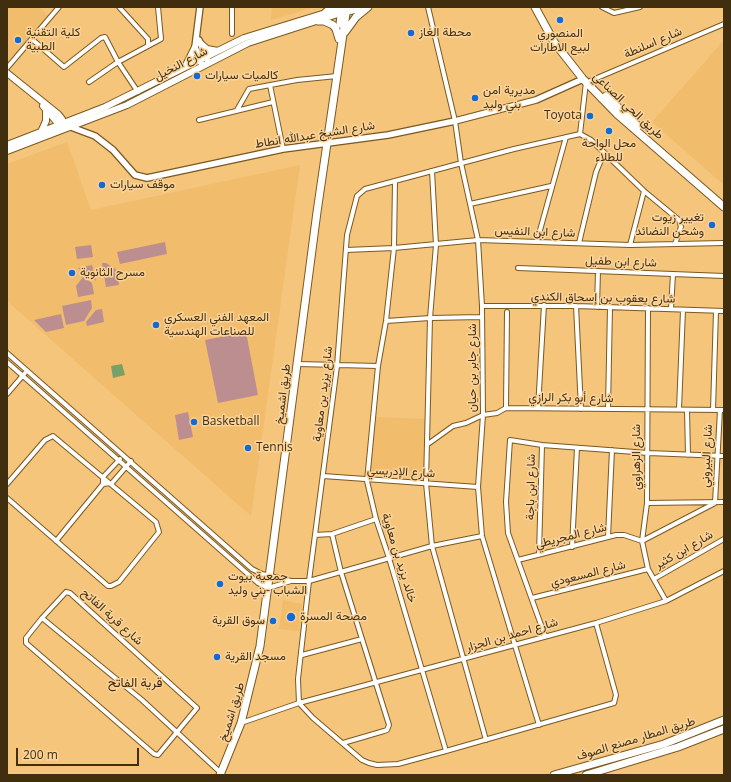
<!DOCTYPE html>
<meta charset="utf-8">
<style>
body{margin:0}
#map{position:relative;width:731px;height:782px;overflow:hidden;background:#f5c57c;font-family:"Open Sans",sans-serif}
canvas{display:block}
.frame{position:absolute;inset:0;border:8px solid #412e0f;pointer-events:none}
.scale{position:absolute;left:16px;top:748px;width:123px;height:18px;box-sizing:border-box;border:2px solid #412e0f;border-top:0;padding-left:5px;font-size:12px;line-height:14px;white-space:nowrap;color:#412e0f;-webkit-text-stroke:3px #fbd49b;paint-order:stroke}
</style>
<div id="map">
<canvas width="731" height="782"></canvas>
<div class="frame"></div>
<div class="scale">200 m</div>
</div>
<script>
const c = document.querySelector('canvas').getContext('2d');
c.lineJoin = 'round';
function fillPath(path, color) { c.fillStyle = color; c.fill(path, 'evenodd'); }
const toPath = rows => new Path2D(rows.map(r => 'M' + r).join(''));
function strokePath(path, color, width, dash) { c.strokeStyle = color; c.lineWidth = width; c.lineCap = dash ? 'butt' : 'round'; c.setLineDash(dash || []); c.stroke(path); }
function label(font, color, halo, rows, align = 'center') {
  c.font = font + ' "Open Sans",Vazirmatn,sans-serif'; c.lineWidth = 3; c.setLineDash([]); c.textBaseline = 'middle'; c.strokeStyle = halo; c.fillStyle = color; for (const [text, x, y, turn = 0] of rows) {
    c.save(); c.translate(x, y); c.rotate((+turn || 0) * Math.PI / 180); c.textAlign = isNaN(turn) ? turn : align; if (halo) c.strokeText(text, 0, 0); c.fillText(text, 0, 0); c.restore();
  }
}
fillPath(toPath([
 [7,7,39,7,50,17,7,63],
 [272,7,315,7,271,20],
 [724,40,724,185,652,122],
 [67,142,91,210,300,165,251,516,7,301,7,164],
 [374,417,426,419,425,477,371,474],
 [283,600,302,604,299,631,279,629]
]), '#f1bc6b');
fillPath(toPath([
 [165,242,167,254,120,264,117,252],
 [91,245,93,257,77,259,75,247],
 [102,263,106,263,117,270,119,285,106,287],
 [92,265,96,281,78,268],
 [83,277,92,283,94,294,78,297,76,286],
 [91,300,92,308,84,321,66,325,62,306],
 [102,309,104,322,87,326,86,322,96,310],
 [61,314,64,328,46,332,34,320],
 [246,332,258,395,218,403,205,340],
 [188,412,193,437,179,440,175,415]
]), '#bd8e8f');
fillPath(toPath([
 [122,364,125,375,113,378,111,366]
]), '#79a068');
const minor = toPath([
 [119,7,148,39,148,46],
 [232,7,232,34],
 [428,7,455,121,461,163,478,240,482,306,483,415,478,487,482,536,539,725],
 [602,7,614,13,640,7],
 [33,40,64,67,101,38,105,37,118,62,138,92],
 [7,68,59,7],
 [590,81,724,24],
 [89,82,118,62,161,39,158,7],
 [270,85,283,149],
 [237,110,249,89,297,80,337,76],
 [199,120,273,102],
 [580,134,586,82],
 [432,171,436,245,430,318,426,483,432,546,486,740],
 [395,181,394,248,386,321,378,366,367,481,376,519,389,558,446,751],
 [470,204,551,186],
 [537,241,566,137],
 [579,243,596,172,604,153],
 [630,245,644,191],
 [346,250,394,248,478,240,630,245,724,243],
 [518,268,724,276],
 [482,306,576,306,724,311],
 [576,306,581,409],
 [597,307,598,271],
 [648,308,647,503,642,541,648,569,666,601],
 [671,309,673,274],
 [386,321,430,318,482,317],
 [7,353,252,569,262,574,291,581,309,581,432,546,482,536],
 [7,362,258,583,268,588,291,581],
 [298,364,378,366],
 [7,394,25,373],
 [506,408,507,312],
 [538,408,544,305],
 [608,409,610,307],
 [679,409,683,310],
 [687,410,688,455],
 [713,410,716,311],
 [428,444,453,426,466,423,483,415,497,413,506,408,724,410],
 [323,476,478,487],
 [7,484,45,440,53,436,156,522,159,532,119,582,111,586,108,586,7,498],
 [103,484,112,483,131,461],
 [647,503,724,502],
 [332,534,341,572,389,725,387,730,384,731,343,743],
 [315,535,332,534,376,519],
 [608,537,612,450],
 [56,541,103,484,103,477,120,459],
 [572,547,577,448],
 [539,554,542,445],
 [518,560,616,535,624,535,642,541,715,503,720,410],
 [654,579,724,539],
 [66,592,70,593,197,708,158,755,154,754,26,643,26,638,42,618,66,592],
 [532,598,648,569],
 [42,618,142,700,221,773],
 [596,623,616,695,614,703,446,751,398,764,377,765,369,763,362,760,313,718,299,703,298,679,309,581,337,366,347,235,357,196,365,189,514,149,580,134,591,140,644,191,679,220,681,227,675,244],
 [545,636,508,533,506,502,510,440,542,445,648,453,724,456],
 [302,655,362,639],
 [241,723,299,703,596,623,666,601,724,571]
]);
const secondary = toPath([
 [200,7,195,47,202,65],
 [199,40,208,62],
 [71,127,95,136,113,150,135,175,147,178,283,149,388,135,455,121,536,100,583,79]
]);
const primary = toPath([
 [199,42,207,49,218,51],
 [185,67,195,47],
 [7,73,58,114,62,119,62,128],
 [43,106,56,121,64,125],
 [41,132,46,121,46,109],
 [7,145,105,107,244,38,345,7],
 [7,151,127,105,248,43,341,13,368,7]
]);
const trunk = toPath([
 [535,7,554,42,583,79,617,114,724,207],
 [326,12,333,7],
 [318,21,324,21,333,25,336,29,339,39],
 [340,24,342,7],
 [345,32,356,17,368,7],
 [606,96,638,126],
 [220,775,241,723,260,646,317,212,347,7],
 [554,775,664,744,724,720],
 [586,775,678,747,724,729]
]);
strokePath(minor, '#7b581f', 6);
strokePath(secondary, '#7b581f', 8);
strokePath(primary, '#7b581f', 8);
strokePath(trunk, '#7b581f', 9);
strokePath(minor, '#fff', 4);
strokePath(secondary, '#fff', 5.5);
strokePath(primary, '#fff', 6);
strokePath(trunk, '#fff', 7);
for (const [x, y, r, color] of [
 [560,20,4,"#126bd4"],
 [411,33,4,"#126bd4"],
 [18,40,4,"#126bd4"],
 [197,76,4,"#126bd4"],
 [475,98,4,"#126bd4"],
 [590,116,4,"#126bd4"],
 [609,131,4,"#126bd4"],
 [102,185,4,"#126bd4"],
 [712,225,4,"#126bd4"],
 [72,273,4,"#126bd4"],
 [156,325,4,"#126bd4"],
 [194,422,4,"#126bd4"],
 [248,448,4,"#126bd4"],
 [220,584,4,"#126bd4"],
 [291,617,5,"#126bd4"],
 [273,621,4,"#126bd4"],
 [217,657,4,"#126bd4"]
]) { const dot = new Path2D(); dot.arc(x, y, r, 0, 2 * Math.PI); c.fillStyle = color; c.fill(dot); strokePath(dot, '#fbd49b', 1.5); }
label('12px', '#412e0f', '#fbd49b', [
 ["كلية التقنية",26,33],
 ["الطبية",26,47],
 ["محطة الغاز",419,33],
 ["المنصوري",560,34,"center"],
 ["لبيع الاطارات",560,48,"center"],
 ["كالميات سيارات",205,76],
 ["مديرية امن",483,91],
 ["بني وليد",483,105],
 ["Toyota",582,116,"right"],
 ["محل الواحة",609,144,"center"],
 ["للطلاء",609,158,"center"],
 ["موقف سيارات",110,185],
 ["تغيير زيوت",704,218,"right"],
 ["وشحن النضائد",704,232,"right"],
 ["مسرح الثانوية",80,273],
 ["المعهد الفني العسكري",164,318],
 ["للصناعات الهندسية",164,332],
 ["Basketball",202,422],
 ["Tennis",256,448],
 ["جمعية بيوت",228,577],
 ["الشباب -بني وليد",228,591],
 ["مصحة المسرة",300,617],
 ["سوق القرية",265,621,"right"],
 ["مسجد القرية",225,657]
], 'left');
label('12px', '#412e0f', '#fbd49b', [
 ["شارع اسلنطة",653,43,-23],
 ["شارع النخيل",181,64,-28],
 ["طريق الحي الصناعي",628,106,43],
 ["شارع الشيخ عبدالله انطاط",315,135,-9],
 ["شارع ابن النفيس",535,232,2],
 ["شارع ابن طفيل",621,262,2],
 ["شارع يعقوب بن إسحاق الكندي",603,298,1],
 ["شارع جابر بن حيان",473,368,-90],
 ["طريق اشميخ",283,394,-83],
 ["شارع يزيد بن معاوية",323,394,-83],
 ["شارع أبو بكر الرازي",571,398,1],
 ["شارع البيروني",707,456,-87],
 ["شارع الزهراوي",637,457,-90],
 ["شارع الإدريسي",401,472,3],
 ["شارع ابن باجة",531,487,-89],
 ["شارع المجريطي",571,536,-14],
 ["شارع ابن كثير",684,550,-30],
 ["خالد يزيد بن معاوية",399,558,73],
 ["شارع المسعودي",588,574,-14],
 ["شارع قرية الفاتح",112,617,42],
 ["شارع احمد بن الجزار",512,635,-16],
 ["طريق اشميخ",232,712,-73],
 ["طريق المطار مصنع الصوف",636,739,-17]
]);
label('13px', '#3e2700', '#fbd49b', [
 ["قرية الفاتح",135,683]
]);
</script>
